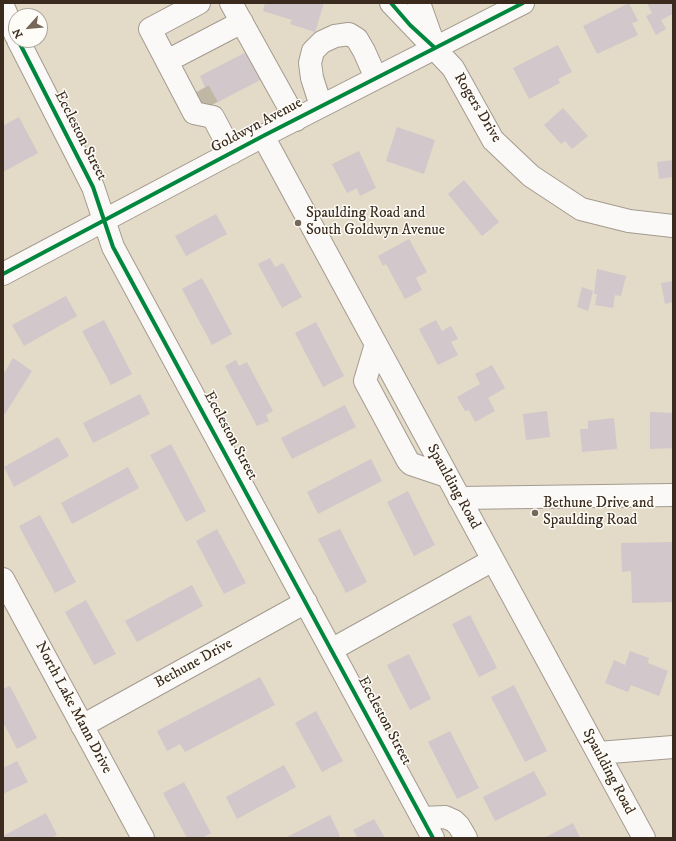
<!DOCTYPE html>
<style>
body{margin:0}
#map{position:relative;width:676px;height:841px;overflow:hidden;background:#e3dac7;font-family:"IM FELL DW Pica",serif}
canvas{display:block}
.frame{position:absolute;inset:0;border:4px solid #3b2a1e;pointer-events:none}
.north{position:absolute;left:8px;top:8px;width:40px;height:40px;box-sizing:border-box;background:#fdfcf7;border:1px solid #afa8a0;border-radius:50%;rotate:243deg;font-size:11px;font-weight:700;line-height:16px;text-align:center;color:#3b2a1e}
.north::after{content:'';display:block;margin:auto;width:14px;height:18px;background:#766859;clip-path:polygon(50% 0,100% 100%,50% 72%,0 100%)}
</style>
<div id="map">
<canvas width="676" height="841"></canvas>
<div class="frame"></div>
<div class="north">N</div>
</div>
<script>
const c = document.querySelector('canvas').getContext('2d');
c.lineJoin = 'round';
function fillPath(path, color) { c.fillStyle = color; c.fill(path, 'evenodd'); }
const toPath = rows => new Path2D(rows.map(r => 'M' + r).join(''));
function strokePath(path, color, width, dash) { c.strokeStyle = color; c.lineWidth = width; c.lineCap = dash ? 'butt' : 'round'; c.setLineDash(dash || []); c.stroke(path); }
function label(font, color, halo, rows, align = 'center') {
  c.font = font + ' "IM FELL DW Pica",serif'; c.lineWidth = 3; c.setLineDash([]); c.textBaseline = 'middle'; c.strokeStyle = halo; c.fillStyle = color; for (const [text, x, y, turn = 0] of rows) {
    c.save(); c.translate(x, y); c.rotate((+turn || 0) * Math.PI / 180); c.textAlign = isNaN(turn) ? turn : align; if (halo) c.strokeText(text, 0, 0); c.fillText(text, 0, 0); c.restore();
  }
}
fillPath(toPath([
 [265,3,324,3,315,32,290,24,292,20,263,11],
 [629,3,638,21,632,23,638,35,597,54,583,26],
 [647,3,673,3,673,7,671,8,673,14,661,20,666,29,656,35,646,16,652,13],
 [558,45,572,72,558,79,560,83,529,99,513,68],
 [250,50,264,78,197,113,189,96,205,87,200,76],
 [563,108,588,136,572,149,565,141,561,144,544,125],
 [19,117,38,153,3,172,3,126],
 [397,127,435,140,424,174,386,161],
 [359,151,376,188,360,196,357,188,347,193,332,164],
 [673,160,673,177,659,179,657,162],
 [464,180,499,222,482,236,448,194],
 [216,214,227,234,186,256,175,236],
 [409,239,427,272,416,278,422,290,405,299,386,264,383,266,378,256],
 [270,258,275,267,283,263,302,297,282,308,258,264],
 [597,269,626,276,621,296,615,295,613,308,595,305,597,294,594,294],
 [202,278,232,334,212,345,182,289],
 [673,281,673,302,665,304,661,283],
 [582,287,593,291,588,311,577,307],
 [66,296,77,316,24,346,12,325],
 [104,320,132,374,111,385,82,331],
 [436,320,442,331,451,326,458,339,451,342,458,355,438,365,419,329],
 [316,322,344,376,323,387,295,333],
 [13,358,32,371,5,414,3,413,3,375],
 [236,360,239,366,247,362,273,411,266,415,269,421,257,426,225,366],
 [492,365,505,388,488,398,495,411,475,422,469,410,465,411,457,397,480,384,475,374],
 [140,394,150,414,93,443,83,423],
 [345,405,356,427,292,459,281,438],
 [547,411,550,437,526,440,523,414],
 [650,412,673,413,673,448,650,449],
 [614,418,617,449,582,452,580,429,588,429,588,421],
 [58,437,69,456,14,487,4,467],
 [171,444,206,511,186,522,150,455],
 [371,459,382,481,318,514,307,492],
 [128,467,139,488,72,524,61,503],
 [408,491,435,545,414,556,387,502],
 [40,515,76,582,55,593,19,526],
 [217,529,246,583,224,594,196,541],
 [340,529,367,582,346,593,318,539],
 [673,542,673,602,632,603,631,571,622,572,621,543],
 [192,585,203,606,137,642,125,621],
 [86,600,116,654,94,665,65,612],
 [470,615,497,668,479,677,452,624],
 [630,651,649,658,648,663,668,671,659,696,631,685,628,692,605,683,614,660,625,665],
 [409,654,431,699,410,710,387,665],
 [260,677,275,705,185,752,180,744,167,751,157,731],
 [514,685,547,751,525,762,491,697],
 [10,686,37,738,17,749,3,722,3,689],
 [316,711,343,761,322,772,295,723],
 [450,731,479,788,457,799,428,742],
 [17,761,28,782,3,794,3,768],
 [284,765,296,787,237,819,226,797],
 [534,771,547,795,495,821,483,797],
 [184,782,211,833,202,838,187,838,163,793],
 [46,813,57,835,51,838,3,838,3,836],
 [330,815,340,836,336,838,285,838],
 [374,819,385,838,358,838,353,830],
 [573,823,580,838,544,838]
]), '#d2c7ca');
strokePath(toPath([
 [199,91,208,107]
]), '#c1b7a5', 22, [22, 11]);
const minor = toPath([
 [199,3,150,29,194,113,213,117,232,153],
 [231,3,296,120],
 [391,3,453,68,493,140,531,176,581,209,629,221,673,226],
 [419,3,434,45],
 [3,6,16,36],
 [18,40,93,187,113,247,433,838],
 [167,61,242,22],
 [321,106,312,78,310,63,313,51,322,42,335,36,349,34,357,39,364,51,376,78],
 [263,136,644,838],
 [3,274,263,136,523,3],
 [376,344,365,381,408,461,411,464,447,476],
 [459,498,673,495],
 [3,579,143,838],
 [331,650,493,560],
 [82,726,306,602],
 [598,753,673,747],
 [422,818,445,817,454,821,459,826,466,838]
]);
strokePath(minor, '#a39b8f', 24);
strokePath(minor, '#fbf9f7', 22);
strokePath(toPath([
 [391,3,410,25,435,48],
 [18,40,93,187,113,247,433,838],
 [3,274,263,136,523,3]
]), '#00873e', 4);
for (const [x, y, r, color] of [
 [298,223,4,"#766859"],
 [535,513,4,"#766859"]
]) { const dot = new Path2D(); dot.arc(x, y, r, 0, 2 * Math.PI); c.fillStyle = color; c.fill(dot); strokePath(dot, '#fdfcf7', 1.5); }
label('15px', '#3b2a1e', '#fdfcf7', [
 ["Rogers Drive",477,108,59],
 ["Goldwyn Avenue",257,126,-28],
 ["Eccleston Street",80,136,63],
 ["Eccleston Street",230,436,62],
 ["Spaulding Road",453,487,61],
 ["Bethune Drive",194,664,-29],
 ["North Lake Mann Drive",73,708,62],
 ["Eccleston Street",384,721,62],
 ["Spaulding Road",608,772,62]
]);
label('15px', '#3b2a1e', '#fdfcf7', [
 ["Spaulding Road and",306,214],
 ["South Goldwyn Avenue",306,231],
 ["Bethune Drive and",543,504],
 ["Spaulding Road",543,521]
], 'left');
</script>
